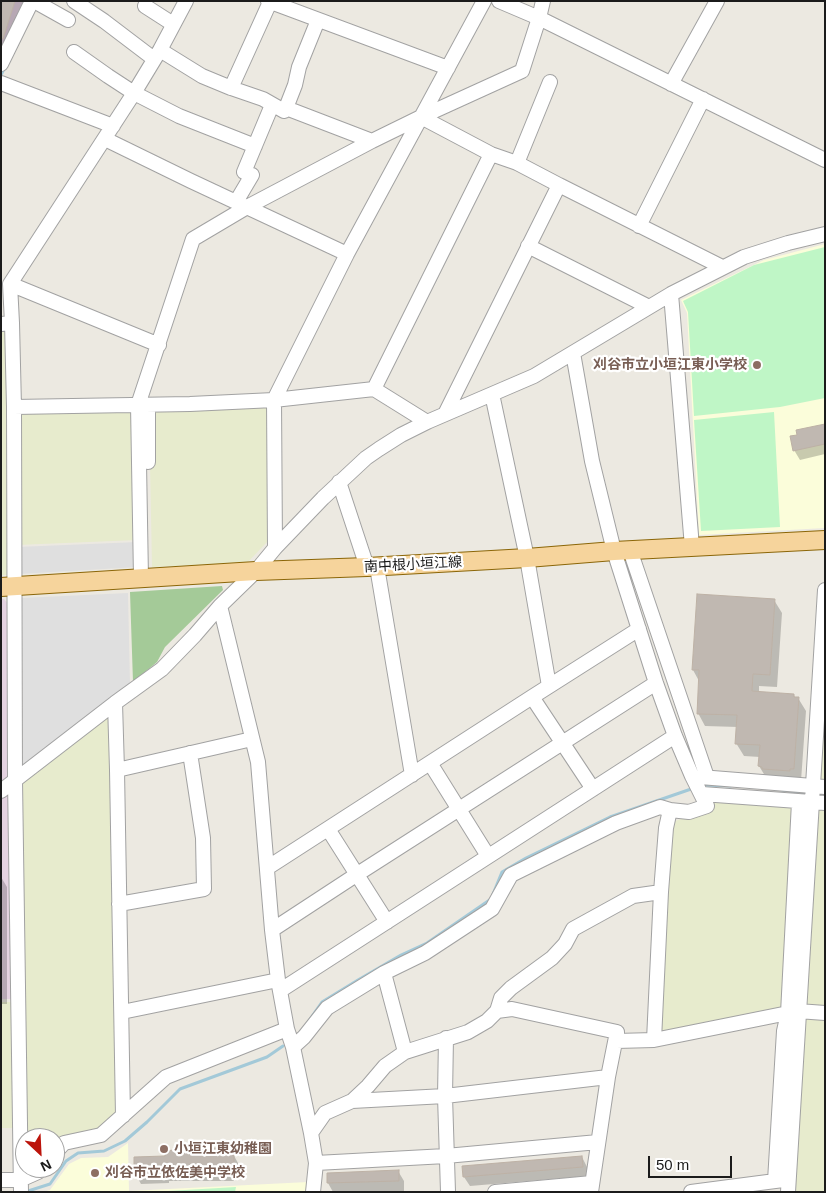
<!DOCTYPE html>
<meta charset="utf-8">
<style>
body{margin:0}
#map{position:relative;width:826px;height:1193px;overflow:hidden;background:#ece9e1;font-family:Arial,sans-serif}
canvas{display:block}
.frame{position:absolute;inset:0;border:2px solid #1b1b1b;pointer-events:none}
.north{position:absolute;left:15px;top:1128px;width:50px;height:50px;box-sizing:border-box;background:#fff;border:1px solid #a4a4a4;border-radius:50%;rotate:155deg;font-size:14px;font-weight:700;line-height:20px;text-align:center;color:#1b1b1b}
.north::after{content:'';display:block;margin:auto;width:18px;height:22px;background:#bc140b;clip-path:polygon(50% 0,100% 100%,50% 72%,0 100%)}
.scale{position:absolute;left:648px;top:1156px;width:84px;height:22px;box-sizing:border-box;border:2px solid #1b1b1b;border-top:0;padding-left:6px;font-size:15px;line-height:18px;white-space:nowrap;color:#1b1b1b;-webkit-text-stroke:4px #fff;paint-order:stroke}
</style>
<div id="map">
<canvas width="826" height="1193"></canvas>
<div class="frame"></div>
<div class="north">N</div>
<div class="scale">50 m</div>
</div>
<script>
const c = document.querySelector('canvas').getContext('2d');
c.lineJoin = 'round';
function fillPath(path, color) { c.fillStyle = color; c.fill(path, 'evenodd'); }
const toPath = rows => new Path2D(rows.map(r => 'M' + r).join(''));
function strokePath(path, color, width, dash) { c.strokeStyle = color; c.lineWidth = width; c.lineCap = dash ? 'butt' : 'round'; c.setLineDash(dash || []); c.stroke(path); }
function label(font, color, halo, rows, align = 'center') {
  c.font = font + ' Arial,"Noto Sans JP",sans-serif'; c.lineWidth = 4.5; c.setLineDash([]); c.textBaseline = 'middle'; c.strokeStyle = halo; c.fillStyle = color; for (const [text, x, y, turn = 0] of rows) {
    c.save(); c.translate(x, y); c.rotate((+turn || 0) * Math.PI / 180); c.textAlign = isNaN(turn) ? turn : align; if (halo) c.strokeText(text, 0, 0); c.fillText(text, 0, 0); c.restore();
  }
}
fillPath(toPath([
 [1,1,26,1,1,51],
 [1,599,4,599,8,604,11,999,1,999]
]), '#e5d3e1');
fillPath(toPath([
 [825,244,825,528,699,535,687,313,681,300,764,260],
 [128,1143,129,1191,308,1182,307,1192,43,1192,50,1190,69,1164,81,1158,108,1157]
]), '#fbfdda');
fillPath(toPath([
 [1,327,8,332,9,571,7,575,1,575],
 [268,406,269,540,247,563,152,567,149,410],
 [134,409,137,540,17,545,18,413],
 [825,663,825,784,818,784],
 [111,714,117,1117,100,1132,55,1147,55,1138,27,1138,22,784],
 [706,796,797,804,786,1009,662,1033,658,1030,671,827,675,821,713,809],
 [815,806,825,806,825,1008,806,1007],
 [1,1002,11,1002,13,1128,1,1128],
 [803,1017,825,1017,825,1192,792,1192]
]), '#e7ebcd');
fillPath(toPath([
 [222,586,223,590,165,647,157,662,133,682,130,592]
]), '#a4ca98');
fillPath(toPath([
 [825,247,825,398,780,407,694,416,688,312,683,301,754,265],
 [774,412,780,527,701,531,694,420],
 [236,1187,235,1192,151,1192]
]), '#bff6c6');
fillPath(toPath([
 [138,542,138,567,20,574,17,547],
 [128,593,130,684,23,767,22,598]
]), '#dfdfdf');
fillPath(toPath([
 [1,1,26,1,1,53],
 [825,425,825,454,800,460,794,450],
 [774,600,782,613,777,687,759,686,759,693,794,695,795,698,798,698,806,711,801,781,767,779,759,766,760,757,744,756,736,743,738,727,705,726,698,713,699,681,693,670],
 [1,877,7,887,7,1004,1,1004],
 [225,1149,227,1154,233,1154,238,1163,238,1174,234,1174,234,1181,169,1181,169,1183,141,1184,136,1175,175,1151],
 [582,1157,587,1167,588,1176,470,1186,464,1177],
 [398,1171,404,1181,404,1191,333,1192,328,1183,328,1174]
]), '#0003');
strokePath(toPath([
 [1,75,5,67],
 [702,785,731,786],
 [782,790,808,793],
 [817,794,825,795],
 [308,1022,322,1002,358,980,401,955,427,943,491,899,502,872,526,858,610,817,694,788],
 [25,1192,50,1184,66,1161,78,1153,104,1151,125,1141,147,1122,180,1089,267,1057,283,1046]
]), '#a3c9d8', 3);
const building = toPath([
 [1,1,15,1,3,39,1,38,1,1],
 [825,424,825,444,793,451,790,436,797,435,796,430,825,424],
 [697,594,775,599,770,675,753,674,752,691,794,694,794,697,799,697,794,769,790,769,790,771,762,769,762,767,758,766,760,745,735,744,737,715,697,714,699,670,692,670,697,594],
 [174,1148,226,1148,226,1153,234,1153,234,1166,230,1166,230,1173,164,1173,164,1174,134,1176,134,1157,165,1156,165,1151,174,1150,174,1148],
 [582,1156,583,1167,463,1177,462,1166,582,1156],
 [399,1170,399,1181,327,1183,327,1173,399,1170]
]);
fillPath(building, '#c0b8b1');
strokePath(building, '#bdb1a5', 1);
const minor = toPath([
 [34,1,68,20],
 [74,1,104,21,154,59],
 [268,1,448,68],
 [499,1,539,18,825,160],
 [145,6,173,24],
 [160,50,202,76,231,88,263,99,284,111,286,108,372,141],
 [74,52,108,76,134,93,179,116,255,146],
 [1,64,32,1],
 [1,83,113,126],
 [671,84,717,1],
 [231,88,270,2],
 [286,108,295,85,299,67,318,20],
 [421,117,491,154,517,163,559,185],
 [105,139,191,181,347,254],
 [517,163,550,82],
 [236,202,252,175,244,172,272,105],
 [639,226,703,99],
 [528,246,649,307],
 [10,284,12,323],
 [671,294,692,547],
 [1,324,12,323,14,407,15,780,21,1192],
 [159,345,10,284,134,93,160,50,186,1],
 [374,389,491,154],
 [492,394,527,558,549,686],
 [148,405,148,462],
 [14,407,190,404,274,400,374,389,427,422],
 [445,414,559,185,722,267],
 [339,482,367,567],
 [275,548,274,400,347,254,484,1],
 [630,550,707,777],
 [377,567,412,775],
 [141,578,138,405,193,239,247,207,372,141,421,117,522,71,539,18,543,1],
 [220,606,258,762,272,930,278,980,287,1029,293,1047,311,1133,316,1163,313,1192],
 [532,697,593,789],
 [115,703,117,770,123,1116],
 [430,763,488,856],
 [117,770,252,739],
 [700,777,825,787],
 [1,791,115,703,162,669,195,635,220,606,256,571,275,548,323,498,366,458,379,449,401,435,427,422,534,376,671,294,744,257,788,243,825,234],
 [702,794,825,803],
 [328,829,387,922],
 [267,868,532,697,639,629],
 [119,904,204,889,203,838,190,753],
 [272,930,356,875,656,683],
 [384,973,405,1052],
 [281,990,675,736],
 [497,1011,501,998,511,988,552,958,565,944,573,929,633,896,661,892],
 [122,1012,278,980],
 [446,1038,445,1096,448,1192],
 [654,1040,661,892,666,828,670,810],
 [616,1041,654,1040,798,1011,825,1013],
 [293,1047,304,1037,327,1008,384,973,425,953,492,909,511,875,616,823,660,807,670,810,689,812,707,806,692,776,675,736,656,683,614,551,592,461,573,353],
 [352,1101,445,1096,608,1077],
 [311,1133,325,1113,352,1101,368,1086,385,1066,405,1052,468,1032,487,1021,497,1011,512,1009,617,1032,608,1077,591,1192],
 [55,1153,64,1143,101,1135,166,1077,287,1029],
 [316,1163,446,1156,598,1142],
 [1,1180,20,1180,38,1172,41,1168],
 [775,1181,784,1031,788,1013,799,802],
 [495,1192,592,1183],
 [691,1192,783,1180],
 [788,1192,825,590]
]);
const major = toPath([
 [1,587,256,571,367,567,527,558,614,551,825,540]
]);
strokePath(minor, '#a2a2a2', 16);
strokePath(major, '#8b6608', 20);
strokePath(minor, '#fff', 14);
strokePath(major, '#f6d49c', 18);
for (const [x, y, r, color] of [
 [757,365,5,"#8d6e63"],
 [164,1149,5,"#8d6e63"],
 [95,1173,5,"#8d6e63"]
]) { const dot = new Path2D(); dot.arc(x, y, r, 0, 2 * Math.PI); c.fillStyle = color; c.fill(dot); strokePath(dot, '#fff', 2); }
label('bold 14px', '#785e54', '#fff', [
 ["刈谷市立小垣江東小学校",747,365,"right"],
 ["小垣江東幼稚園",174,1149],
 ["刈谷市立依佐美中学校",105,1173]
], 'left');
label('14px', '#1b1b1b', '#fff', [
 ["南中根小垣江線",413,565,-3]
]);
</script>
